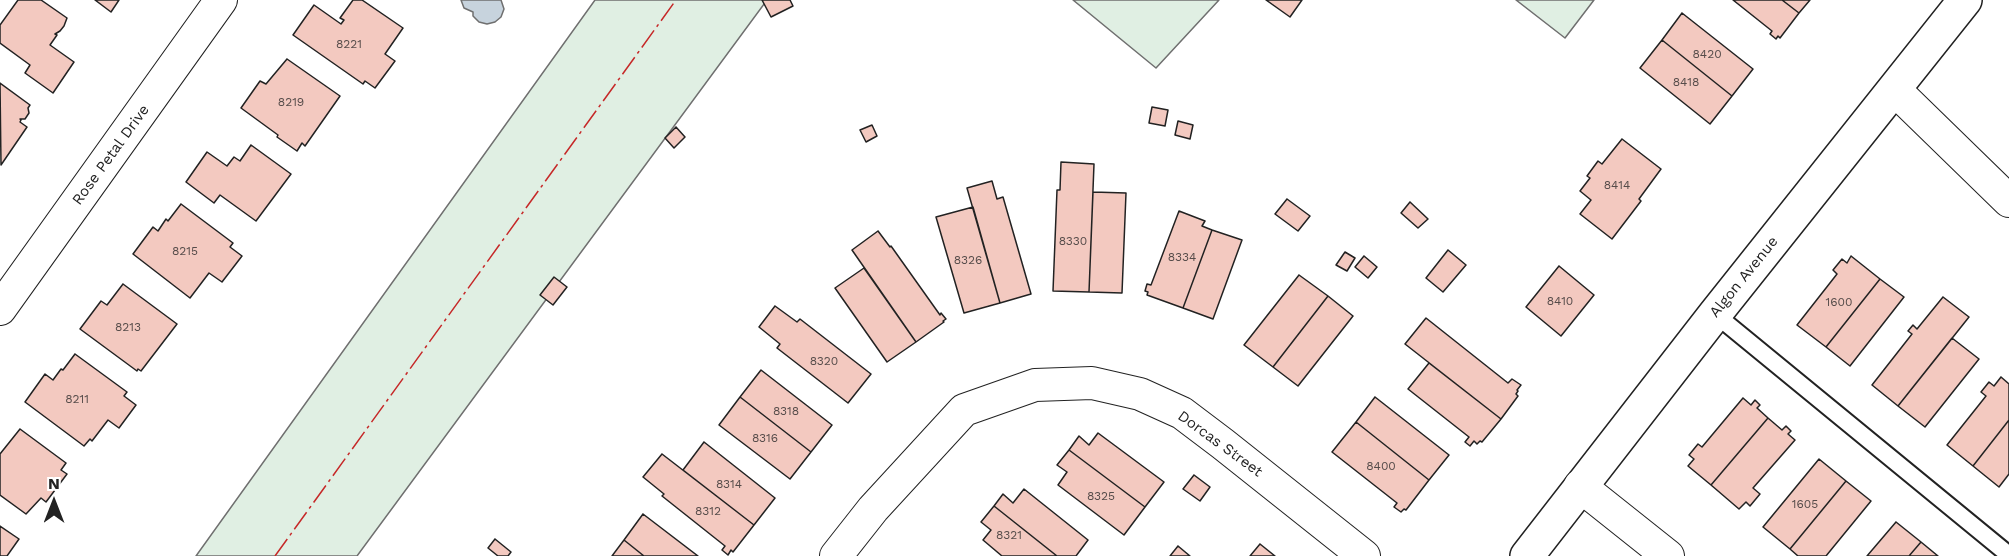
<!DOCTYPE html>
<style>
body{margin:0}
#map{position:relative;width:2009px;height:556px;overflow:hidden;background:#fff;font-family:"Work Sans",sans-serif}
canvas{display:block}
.north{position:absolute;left:24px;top:472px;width:60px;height:60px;-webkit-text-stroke:4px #fff;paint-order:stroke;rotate:0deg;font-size:16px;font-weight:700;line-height:24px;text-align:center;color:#222}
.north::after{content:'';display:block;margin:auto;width:21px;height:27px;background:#222;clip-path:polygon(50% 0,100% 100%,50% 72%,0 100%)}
</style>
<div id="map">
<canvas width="2009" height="556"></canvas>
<div class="north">N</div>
</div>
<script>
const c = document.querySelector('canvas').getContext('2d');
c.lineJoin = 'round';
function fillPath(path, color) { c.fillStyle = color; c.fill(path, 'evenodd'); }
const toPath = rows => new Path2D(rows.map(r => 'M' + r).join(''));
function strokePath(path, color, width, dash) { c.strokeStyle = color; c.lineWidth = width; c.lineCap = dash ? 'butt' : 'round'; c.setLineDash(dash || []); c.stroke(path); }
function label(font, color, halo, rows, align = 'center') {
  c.font = font + ' "Work Sans",sans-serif'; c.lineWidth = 4.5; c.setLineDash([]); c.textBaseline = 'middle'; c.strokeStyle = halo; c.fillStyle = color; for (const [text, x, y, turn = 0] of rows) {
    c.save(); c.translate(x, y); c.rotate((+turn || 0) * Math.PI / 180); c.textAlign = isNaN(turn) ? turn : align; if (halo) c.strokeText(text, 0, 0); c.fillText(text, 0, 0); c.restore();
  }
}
const green = toPath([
 [595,0,767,0,357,556,196,556,595,0],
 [1073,0,1219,0,1156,68,1073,0],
 [1516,0,1594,0,1565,38,1516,0]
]);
fillPath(green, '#e0efe3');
strokePath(green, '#6f6f6f', 1.5);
const water = toPath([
 [461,0,501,0,504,9,501,17,495,22,487,24,479,22,473,16,473,12,464,8,461,0]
]);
fillPath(water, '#c7d3dd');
strokePath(water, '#6f6f6f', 1.5);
const building = toPath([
 [18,0,41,0,67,18,64,26,60,31,55,34,57,35,50,45,74,62,53,93,25,73,30,65,0,43,0,25,18,0],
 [95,0,119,0,111,12,95,0],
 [353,0,362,0,403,28,385,54,395,61,375,88,365,81,363,84,293,35,314,5,341,24,344,20,340,18,353,0],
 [762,0,790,0,793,6,771,17,762,0],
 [1266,0,1302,0,1290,17,1266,0],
 [1733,0,1782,0,1799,13,1780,38,1778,36,1776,39,1770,34,1772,31,1733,0],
 [1782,0,1810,0,1799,13,1782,0],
 [1682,13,1753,69,1732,96,1662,40,1682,13],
 [1662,40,1732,96,1710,124,1640,68,1662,40],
 [287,59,340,96,305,146,302,143,297,151,277,137,278,135,241,108,260,81,266,84,287,59],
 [0,83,30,105,28,108,29,113,25,119,20,119,21,120,20,122,27,127,1,165,0,83],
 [1152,107,1168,110,1165,126,1149,123,1152,107],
 [1178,121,1193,125,1190,139,1175,135,1178,121],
 [872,125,877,136,866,142,860,130,872,125],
 [676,127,685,137,674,148,665,138,676,127],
 [1622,139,1661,169,1639,199,1641,201,1612,239,1580,214,1591,200,1580,191,1590,178,1587,176,1598,161,1602,164,1622,139],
 [251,145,291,174,256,221,220,195,214,203,186,182,207,152,227,166,234,157,240,161,251,145],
 [1061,162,1094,164,1089,292,1053,291,1057,190,1060,190,1061,162],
 [992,181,997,199,1003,197,1031,294,1000,303,967,188,992,181],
 [1093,192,1126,193,1122,293,1089,292,1093,192],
 [1287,199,1310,216,1298,231,1275,214,1287,199],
 [1410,202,1428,219,1418,228,1401,213,1410,202],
 [181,204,233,243,230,247,242,256,222,282,209,273,190,298,133,254,153,227,158,231,166,219,168,221,181,204],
 [973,207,1000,303,964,313,936,217,973,207],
 [1179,211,1205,221,1202,226,1212,230,1183,308,1147,295,1148,292,1145,291,1147,284,1151,285,1179,211],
 [1212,230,1242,240,1213,319,1183,308,1212,230],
 [878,231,890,247,891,246,940,315,941,313,946,319,943,321,944,322,916,342,852,250,878,231],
 [1448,250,1466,265,1443,292,1426,278,1448,250],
 [1345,252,1355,258,1347,271,1336,265,1345,252],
 [1364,256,1377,267,1368,278,1355,267,1364,256],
 [1851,256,1880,279,1826,347,1797,325,1837,274,1833,270,1842,259,1847,263,1851,256],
 [1559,266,1594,295,1561,336,1526,307,1559,266],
 [864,268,916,342,887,362,835,288,864,268],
 [1299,275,1328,296,1273,367,1244,345,1299,275],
 [554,277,567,287,553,305,540,295,554,277],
 [1880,279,1904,297,1850,366,1826,347,1880,279],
 [123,284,177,324,141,371,138,369,137,371,80,329,101,301,107,305,123,284],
 [1328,296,1353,316,1298,386,1273,367,1328,296],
 [1943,297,1969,317,1898,406,1872,385,1912,334,1908,331,1913,325,1917,329,1943,297],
 [775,306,797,322,800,319,871,374,848,403,777,348,780,344,759,327,775,306],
 [1426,318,1508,383,1512,379,1521,385,1517,390,1518,391,1516,394,1518,396,1501,419,1405,344,1426,318],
 [1952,338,1979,359,1925,427,1898,406,1952,338],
 [75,354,127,392,124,396,136,405,119,428,108,420,92,441,90,439,84,446,25,402,45,374,53,380,61,369,63,370,75,354],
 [1429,363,1501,419,1482,442,1480,441,1477,444,1474,441,1470,446,1465,442,1469,437,1408,389,1429,363],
 [761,370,832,425,811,452,740,397,761,370],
 [2001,377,2009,384,2009,420,1973,466,1947,445,1986,396,1981,392,1989,382,1994,386,2001,377],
 [740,397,811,452,790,479,719,425,740,397],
 [1375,397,1449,455,1429,480,1356,422,1375,397],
 [1743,398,1751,405,1755,400,1760,405,1757,408,1768,418,1711,485,1688,466,1694,459,1689,455,1698,444,1702,447,1743,398],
 [1768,418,1782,430,1786,426,1791,431,1788,434,1795,440,1753,488,1760,494,1750,506,1746,502,1739,509,1711,485,1768,418],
 [2009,420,2009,474,1999,487,1973,466,2009,420],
 [1356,422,1429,480,1406,510,1404,509,1401,512,1394,507,1397,503,1332,452,1356,422],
 [20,429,66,463,61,470,67,474,46,502,41,498,26,514,0,495,0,454,20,429],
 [1098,433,1164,482,1145,507,1069,450,1079,436,1089,445,1098,433],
 [704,442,775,498,754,525,683,470,704,442],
 [1069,450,1145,507,1124,535,1058,485,1067,472,1057,465,1069,450],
 [662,454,754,525,733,552,731,550,728,555,722,550,725,546,662,496,664,494,643,477,662,454],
 [1819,459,1846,481,1790,549,1763,527,1819,459],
 [1194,475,1210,487,1200,501,1183,489,1194,475],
 [1846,481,1871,501,1826,556,1798,556,1790,549,1846,481],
 [1024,489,1088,540,1076,556,1057,556,994,506,1003,494,1013,503,1024,489],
 [994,506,1057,556,1002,556,983,540,991,530,981,522,994,506],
 [643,514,698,556,644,556,624,540,643,514],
 [1896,522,1921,542,1909,556,1867,556,1896,522],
 [0,526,19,539,7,556,0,556,0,526],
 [495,539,511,552,508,556,498,556,488,548,495,539],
 [624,540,644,556,612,556,624,540],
 [1921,542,1938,556,1909,556,1921,542],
 [1260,544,1275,556,1250,556,1260,544],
 [1178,546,1190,556,1170,556,1178,546]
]);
fillPath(building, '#f3c9c0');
strokePath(building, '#222', 1.5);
const lane = toPath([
 [1715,314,2009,555]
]);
const street = toPath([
 [1895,90,2009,201],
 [0,309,221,0],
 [1580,486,1668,556],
 [836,556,873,509,964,410,1035,385,1092,383,1140,394,1182,413,1223,444,1364,556]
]);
const secondary = toPath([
 [1527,556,1715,314,1965,0]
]);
strokePath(lane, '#222', 20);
strokePath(street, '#222', 34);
strokePath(secondary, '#222', 36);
strokePath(lane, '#fff', 16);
strokePath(street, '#fff', 32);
strokePath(secondary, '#fff', 33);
strokePath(toPath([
 [275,556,676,0]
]), '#c62828', 1.5, [21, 4.5, 3, 4.5]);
label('12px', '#564c4a', null, [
 ["8221",349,44],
 ["8420",1707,54],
 ["8418",1686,82],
 ["8219",291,102],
 ["8414",1617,185],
 ["8330",1073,241],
 ["8215",185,251],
 ["8334",1182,257],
 ["8326",968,260],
 ["8410",1560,301],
 ["1600",1839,302],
 ["8213",128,327],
 ["8320",824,361],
 ["8211",77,399],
 ["8318",786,411],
 ["8316",765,438],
 ["8400",1381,466],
 ["8314",729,484],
 ["8325",1101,496],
 ["1605",1805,504],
 ["8312",708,511],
 ["8321",1009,535]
]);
label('15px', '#222', '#fff', [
 ["Rose Petal Drive",111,155,-54],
 ["Algon Avenue",1744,277,-51],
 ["Dorcas Street",1220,444,36]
]);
</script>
